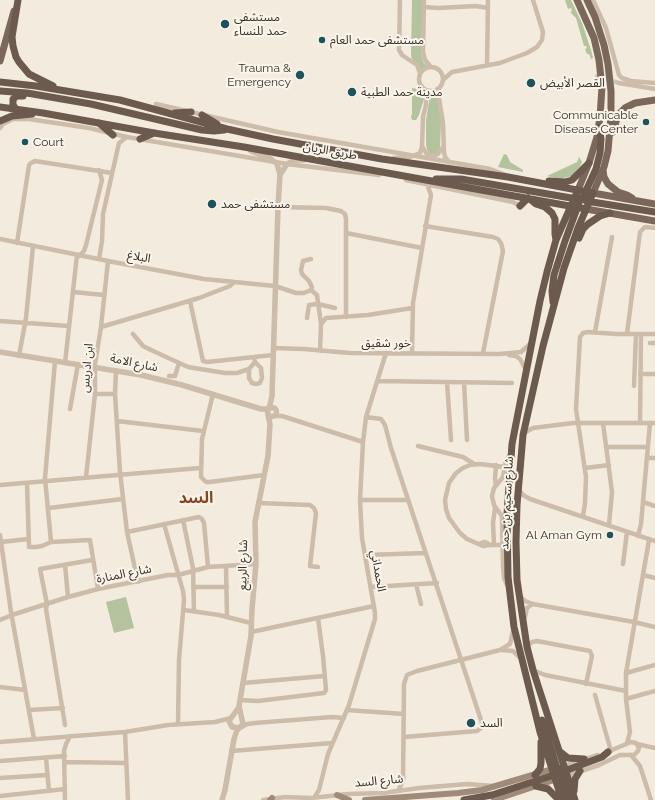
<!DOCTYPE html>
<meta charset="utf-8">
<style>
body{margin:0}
canvas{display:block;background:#f3ebde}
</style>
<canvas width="655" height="800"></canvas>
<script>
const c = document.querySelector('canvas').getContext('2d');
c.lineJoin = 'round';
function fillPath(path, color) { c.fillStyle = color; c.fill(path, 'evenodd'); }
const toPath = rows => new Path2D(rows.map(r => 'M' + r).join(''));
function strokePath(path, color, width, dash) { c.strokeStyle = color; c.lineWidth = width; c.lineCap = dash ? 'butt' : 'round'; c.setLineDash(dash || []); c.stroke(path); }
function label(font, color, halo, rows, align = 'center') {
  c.font = font + ' Raleway,"Noto Sans Arabic",sans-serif'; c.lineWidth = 4; c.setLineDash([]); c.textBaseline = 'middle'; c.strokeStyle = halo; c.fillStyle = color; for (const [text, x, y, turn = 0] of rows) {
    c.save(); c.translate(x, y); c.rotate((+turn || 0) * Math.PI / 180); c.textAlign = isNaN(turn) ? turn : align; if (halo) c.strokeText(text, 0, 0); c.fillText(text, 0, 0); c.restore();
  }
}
fillPath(toPath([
 [412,0,423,0,421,53,423,62,427,66,421,70,419,65,412,59,411,55],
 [565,0,571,0,582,23,591,50,593,58,591,59,589,54,587,54,585,49,587,48,586,46,584,46,576,18,570,12,572,11,571,8,568,9],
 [412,88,417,89,422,93,424,99,419,115,416,120,412,120,411,117,412,114],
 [430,96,437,96,441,121,440,148,436,153,429,153,427,150,426,144,426,120],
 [504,154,507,155,510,162,523,170,523,172,498,167],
 [579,157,582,162,580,167,572,176,560,179,547,176,577,162],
 [126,597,134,628,114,633,106,602]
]), '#b3c39d');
strokePath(toPath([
 [595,76,619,83]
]), '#cec6ba', 4.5, [4.5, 2]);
strokePath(toPath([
 [400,0,399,50,402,55,417,65,420,73],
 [424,0,423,52,425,60,430,66],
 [593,0,606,28,619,75,622,78,631,81,655,83],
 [424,7,438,8,476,6,488,8],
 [487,65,488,0],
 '419 79a12 12 0 1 1 24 0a12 12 0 1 1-24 0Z',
 [444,79,452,72,500,63,527,53,537,47,542,40,543,32,533,0],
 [619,83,655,89],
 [439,88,439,98,443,123,444,152,445,157,449,162],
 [156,104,278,132,490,169,506,175],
 [0,128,3,124,13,119,29,119,89,128,127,137,287,164,379,175],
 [422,146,426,153,432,156,438,154,443,147],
 [394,158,410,157,420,153,422,146,423,117,426,105,426,90],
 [406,180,513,202,520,206],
 [278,207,326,208,341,211,345,214,346,219,346,317],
 [425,226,493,237,498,239,501,243,503,251,483,353],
 [346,233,422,248],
 [0,239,108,261,204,279,275,286,296,293,304,293,311,290,312,287,309,281,302,274,301,270,303,261,311,259],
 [17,243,29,165,31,163,35,161,112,173],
 [79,256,84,251,86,245,102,180,99,170],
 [99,259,102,241,103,214,119,143,127,137],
 [311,290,317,295,321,324],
 [73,292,104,295],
 [190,301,203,361,207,362,273,355],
 [307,318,309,305,318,304,335,308],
 [0,321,69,326],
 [101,327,199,298,230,286,234,282],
 [595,332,612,237],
 [133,334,143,346,151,350,188,367,225,373,237,373,249,369],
 [627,334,640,232,645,227,655,228],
 [650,343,655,343],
 [273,348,304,349,350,353,499,354,521,352,531,343],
 [320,351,321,324,326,318,368,315,412,308],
 [412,353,413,303,431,195,427,184],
 [509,355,516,356,520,359,526,370],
 [19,356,26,318,33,246],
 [254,357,255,362,261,368,262,378,260,383,256,384,252,383,249,378,249,369,255,362],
 [65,363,77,255],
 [116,370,115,394,120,472,127,532,138,582],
 [640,374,655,374],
 [169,376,175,376,179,363],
 [377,381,512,383],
 [447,382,451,440],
 [464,382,467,440],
 [634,386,636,334],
 [95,394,115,394],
 [213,394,202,439,201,477,206,482,210,482,264,475],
 [70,409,78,364],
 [275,416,282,416,363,442],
 [366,417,381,419,385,425,391,448,482,723,481,728,477,731,404,737],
 [117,421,203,431],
 [603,423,612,492,609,525],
 [640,423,641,334],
 [524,433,533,428,573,423,655,423],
 [418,446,463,457,474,464],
 [606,447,648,447],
 [647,458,655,458],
 [496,465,495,479,496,485],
 [585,468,609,465],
 [86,477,95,394,95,364,101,327,108,261],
 [27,483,29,547,36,547,42,546,51,542,90,540,98,589],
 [0,485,200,468],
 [518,489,523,495,530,499,655,541],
 [360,500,408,500],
 [643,502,655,506],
 [258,503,310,505,314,508,316,513,310,566,318,567],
 [49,508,122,499],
 [583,516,585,503,586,477,576,409,580,337,583,333,588,332,616,334,655,334],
 [183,520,193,568,194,611],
 [164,524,183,591,184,600,179,660,178,724],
 [127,532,199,517,202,519,204,523,208,567],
 [0,535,11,612,34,739],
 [638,536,641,524,650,423],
 [1,542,28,539],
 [51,542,45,478,55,361],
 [479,544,485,542,490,545],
 [494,545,493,523,495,508],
 [502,545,490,545,483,546,467,539,460,533,449,518,446,509,445,500,449,483,456,473,463,468,470,465,479,464,505,467],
 [365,555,426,553],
 [623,564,627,532],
 [65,565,68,597],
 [226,566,227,617],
 [643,575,655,578],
 [416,584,421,604],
 [507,585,504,578,503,566,502,516,494,505,492,496,494,488,503,477,506,460,511,454],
 [194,587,227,587],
 [371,587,437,583],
 [520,596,525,601,533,604,634,622,655,627],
 [184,610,219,615,251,623],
 [525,617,527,608,533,604],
 [0,620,12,615,68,597,98,589,168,575,178,575,208,567,256,564],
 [251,632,374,606],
 [527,647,532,642,537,641,590,651,592,656,586,684],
 [502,650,513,651,521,659],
 [533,670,545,675,626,691],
 [626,673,655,665],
 [243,683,324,676],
 [0,687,25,690],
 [595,695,611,751],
 [626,699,655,691],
 [240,700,258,701,324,693,326,690,323,656,318,618],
 [29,710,63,708],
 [347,710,404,714],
 [65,725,46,609,47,604,40,569,92,560],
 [240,728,247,724,255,723,332,717,344,718],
 [125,732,128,800],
 [0,742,125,732,168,725,215,722,231,718],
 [627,743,630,732,626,699,626,673,649,540],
 [637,744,655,748],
 [231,751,332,743],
 [631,755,640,766,651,800],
 [46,758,49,791],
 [0,761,65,756],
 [65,762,126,763],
 [564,766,598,755],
 [567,776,599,765,620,755,634,755,638,751,639,748,636,743,631,742,605,753],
 [0,778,47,775],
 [398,791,403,781,404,684,407,675,417,671,500,650,510,644,513,631],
 [0,796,65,789],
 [314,798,319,790,328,754,349,705,375,619,375,613,362,538,360,500,363,442,366,417,386,353],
 [65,800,64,751,66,744,70,736],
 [263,800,285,797,311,798,348,794,383,793,419,788,467,784,493,786]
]), '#ccbca9', 4.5);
strokePath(toPath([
 [251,151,271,159,277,164,280,174,278,207,272,396,269,409],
 [280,175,287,164,295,160,304,160],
 [0,352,141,375,182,385,261,409,268,409],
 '267.5 412a4.5 4.5 0 1 1 9 0a4.5 4.5 0 1 1-9 0Z',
 [239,728,232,727,229,721,239,707],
 [222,800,225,790,234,739,237,730,243,724,239,706,251,636,252,609,256,564,255,522,268,456,270,424,268,415]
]), '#ccbca9', 5.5);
strokePath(toPath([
 [337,795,349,800],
 [270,800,272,798],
 [365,800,458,793,482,790,556,768],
 [494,800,560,778]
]), '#a08b7a', 6);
strokePath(toPath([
 [577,0,594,38,599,60,602,87,600,117,597,137,589,163,578,190],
 [587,0,595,17,604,45,608,64,611,91,611,115,608,151,604,167,593,193,655,204],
 [0,61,14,11],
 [613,132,618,115,625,108,635,103,655,100],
 [603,170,604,177,608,184,618,192,627,195,632,198],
 [586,209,655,221]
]), '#7c685a', 7);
strokePath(toPath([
 [18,0,12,37,13,46,16,57,19,62,29,74,53,86],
 [0,82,36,86,120,100,227,129,273,139,382,159,508,177,593,193],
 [0,91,27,93,91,104,202,130,214,131,224,130],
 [0,107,43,113,154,133,244,147,586,209],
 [16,109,13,105,13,99,17,96,23,96],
 [175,113,191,112],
 [202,115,217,124],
 [0,121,12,116,32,114],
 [99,123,113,135],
 [140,139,154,133],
 [436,179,461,179,577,199,587,197,593,193],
 [549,181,565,182,572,180,589,163],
 [584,195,596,169,600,153,601,139,599,127],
 [531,200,536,204,545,207,552,213,555,219,555,234,556,240],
 [586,201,655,212],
 [520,206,528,198],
 [579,238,583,229,588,224,600,216,610,213],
 [553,302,552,291,554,275,565,241,579,203],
 [542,720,557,768,562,773],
 [559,751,568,758,584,759],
 [555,772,561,778,568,800],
 [562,772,602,757,608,752],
 [535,775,540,769,541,763,541,742],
 [536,786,548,789,559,800],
 [574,791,575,779,580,771],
 [464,800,492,795,554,775,564,766],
 [562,800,540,732,514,627,508,577,507,514,512,444,540,301,547,272,556,240,578,190],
 [575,800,533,670,527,647,517,580,516,542,517,505,523,435,543,346,564,268,578,228,593,193]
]), '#6b5a4d', 7);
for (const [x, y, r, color] of [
 [225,24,5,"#1d535c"],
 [322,40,4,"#1d535c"],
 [300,75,5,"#1d535c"],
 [531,83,5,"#1d535c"],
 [352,92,5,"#1d535c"],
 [646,122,4,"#1d535c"],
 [25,142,4,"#1d535c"],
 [212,204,5,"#1d535c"],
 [610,535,4,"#1d535c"],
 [471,723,5,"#1d535c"]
]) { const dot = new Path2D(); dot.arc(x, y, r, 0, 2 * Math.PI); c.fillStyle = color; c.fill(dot); strokePath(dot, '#fbf5eb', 1.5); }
label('12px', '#393029', '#fbf5eb', [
 ["مستشفى",234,17],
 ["حمد للنساء",234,31],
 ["مستشفى حمد العام",330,40],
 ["Trauma &",291,68,"right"],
 ["Emergency",291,82,"right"],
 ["القصر الأبيض",540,83],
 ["مدينة حمد الطبية",361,92],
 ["Communicable",638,115,"right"],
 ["Disease Center",638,129,"right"],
 ["Court",33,142],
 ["مستشفى حمد",221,204],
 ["Al Aman Gym",602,535,"right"],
 ["السد",480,723]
], 'left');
label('12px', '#393029', '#fbf5eb', [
 ["طريق الريان",330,151,10],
 ["البلاغ",139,257,10],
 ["خور شقيق",386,343],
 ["شارع الامة",134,363,12],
 ["ابن ادريس",87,368,-85],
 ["شارع سحيم بن حمد",507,503,-87],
 ["شارع الربيع",243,565,-89],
 ["الحمداني",378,571,80],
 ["شارع المنارة",124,574,-11],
 ["شارع السد",379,781,-5]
]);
label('bold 16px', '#8b4220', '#fbf5eb', [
 ["السد",196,498]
]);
</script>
